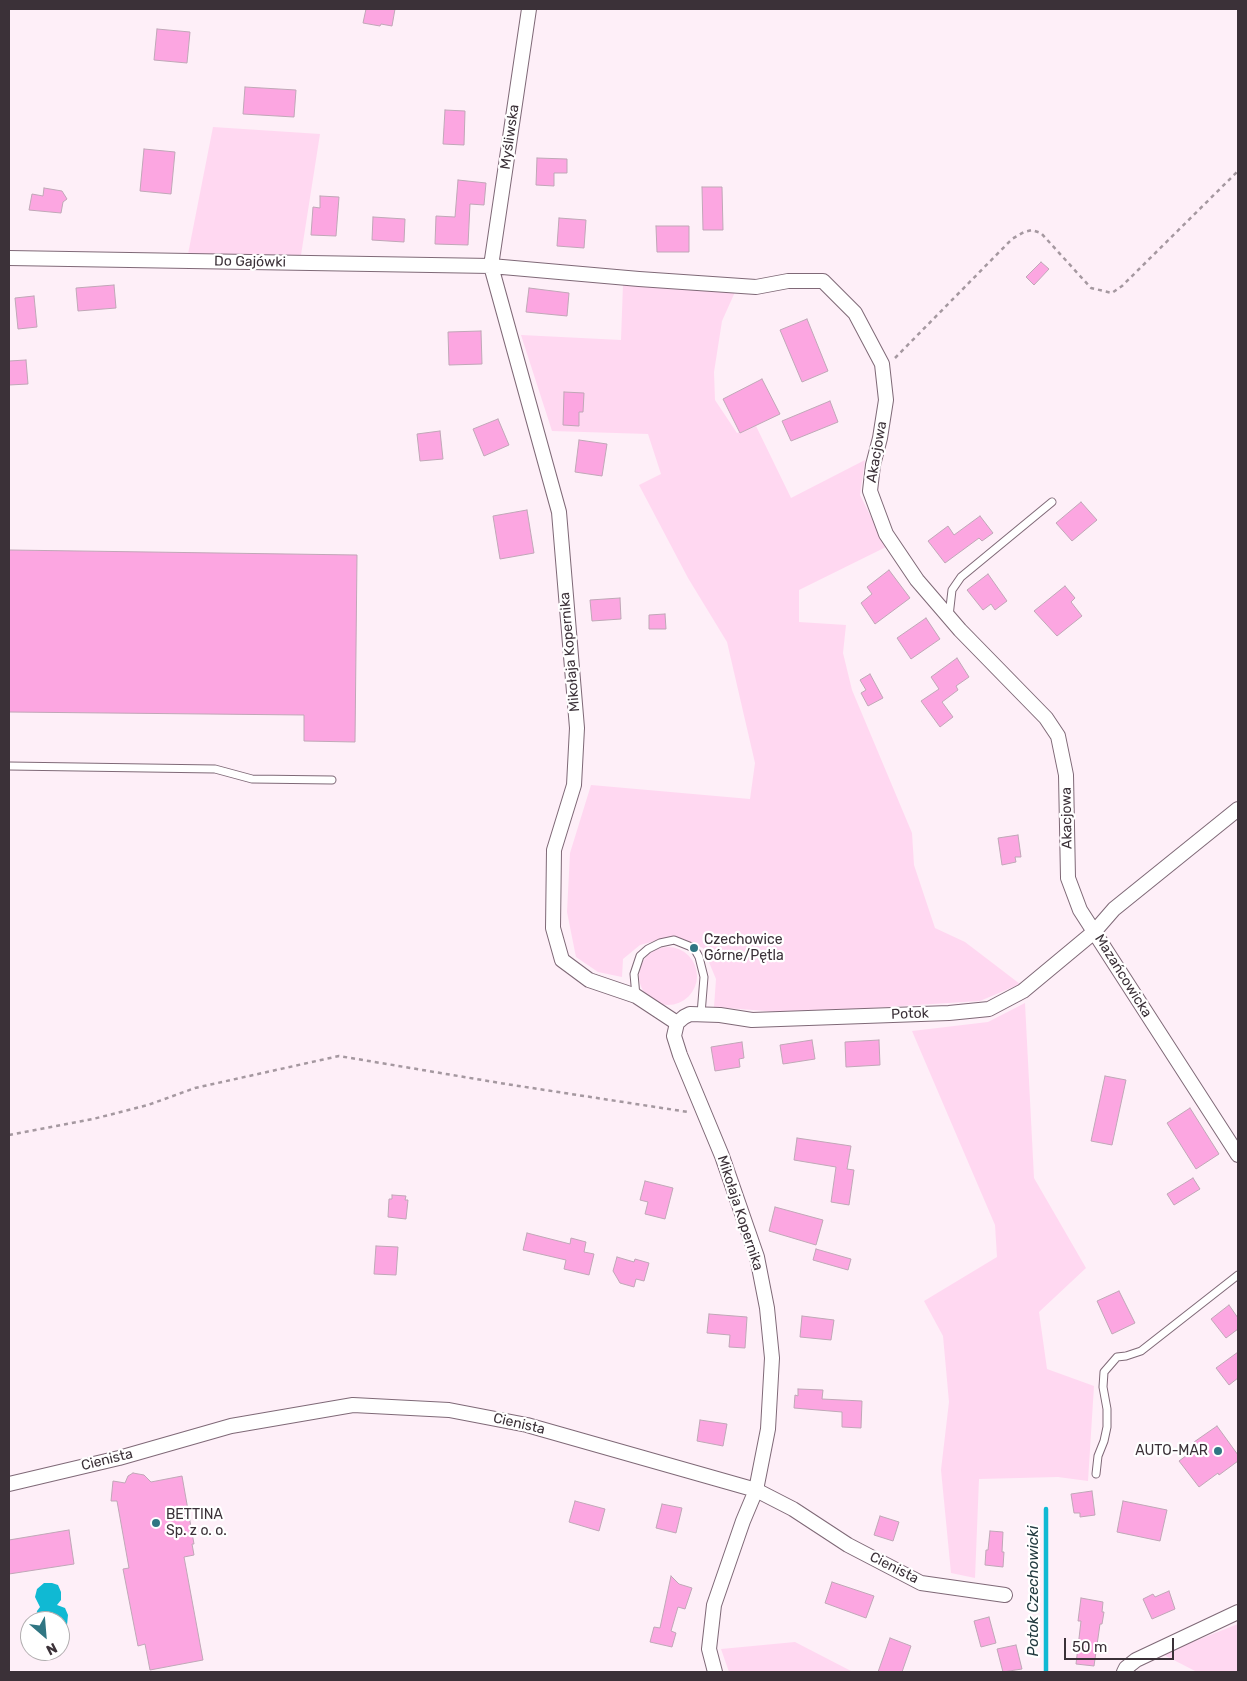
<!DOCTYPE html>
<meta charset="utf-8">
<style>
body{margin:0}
#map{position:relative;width:1247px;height:1681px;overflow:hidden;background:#feeff8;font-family:Rubik,sans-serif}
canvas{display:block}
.frame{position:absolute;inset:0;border:10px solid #3b3138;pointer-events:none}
.north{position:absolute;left:20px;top:1611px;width:50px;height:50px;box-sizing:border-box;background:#fff;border:1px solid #b1adaf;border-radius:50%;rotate:153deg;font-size:14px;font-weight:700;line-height:20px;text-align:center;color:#3b3138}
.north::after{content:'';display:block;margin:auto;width:18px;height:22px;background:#307683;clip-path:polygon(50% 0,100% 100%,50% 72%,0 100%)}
.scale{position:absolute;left:1064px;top:1638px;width:110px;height:22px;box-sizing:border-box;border:2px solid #3b3138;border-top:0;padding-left:6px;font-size:15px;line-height:18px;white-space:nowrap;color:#3b3138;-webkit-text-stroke:4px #fff;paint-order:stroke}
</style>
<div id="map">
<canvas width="1247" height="1681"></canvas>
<div class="frame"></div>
<div class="north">N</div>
<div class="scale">50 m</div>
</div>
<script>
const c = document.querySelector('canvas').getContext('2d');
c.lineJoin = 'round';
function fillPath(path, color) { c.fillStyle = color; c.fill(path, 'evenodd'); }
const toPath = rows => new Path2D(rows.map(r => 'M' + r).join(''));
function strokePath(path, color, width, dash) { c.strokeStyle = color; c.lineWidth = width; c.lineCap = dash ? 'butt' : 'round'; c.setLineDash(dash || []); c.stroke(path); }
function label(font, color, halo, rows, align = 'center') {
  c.font = font + ' Rubik,sans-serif'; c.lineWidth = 4.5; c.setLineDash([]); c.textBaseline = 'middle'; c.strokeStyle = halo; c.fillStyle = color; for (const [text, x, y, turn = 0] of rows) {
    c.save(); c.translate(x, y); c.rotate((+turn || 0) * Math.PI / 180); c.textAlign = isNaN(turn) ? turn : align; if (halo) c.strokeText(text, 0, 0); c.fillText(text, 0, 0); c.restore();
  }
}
fillPath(toPath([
 [213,127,320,134,301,255,188,254],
 [623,284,735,292,722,321,714,372,715,400,737,433,756,426,791,498,865,460,860,495,886,547,799,590,799,622,846,625,843,653,852,690,912,833,914,865,935,928,965,942,1020,984,980,1001,791,1013,714,1007,716,979,703,948,674,936,640,945,623,959,622,977,598,972,576,957,567,912,570,853,591,785,750,799,755,763,727,642,688,578,639,485,661,474,648,434,552,431,521,335,621,340],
 '639 976a29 29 0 1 1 58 0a29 29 0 1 1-58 0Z',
 [1025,1003,1034,1178,1086,1268,1039,1312,1047,1369,1094,1386,1088,1481,1058,1477,979,1479,975,1578,951,1573,941,1470,949,1402,943,1336,924,1301,997,1257,995,1225,912,1031,988,1022],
 [1238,1624,1238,1672,1197,1672,1162,1654],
 [795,1642,853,1672,729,1672,721,1649]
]), '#ffd8f1');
fillPath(toPath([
 [44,1583,52,1583,58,1585,61,1592,61,1600,57,1605,65,1608,68,1615,67,1625,63,1632,60,1632,60,1621,36,1621,37,1611,40,1607,35,1597,37,1589]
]), '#10b9d3');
strokePath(toPath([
 [1046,1509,1046,1672]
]), '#10b9d3', 4.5);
const building = toPath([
 [366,9,395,9,392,26,381,24,380,26,363,23,366,9],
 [157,29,190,32,187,63,154,60,157,29],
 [245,87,296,90,294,117,243,114,245,87],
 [445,110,465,111,464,145,443,144,445,110],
 [144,149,175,152,171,194,140,191,144,149],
 [537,158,567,159,567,173,554,173,554,186,536,185,537,158],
 [458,180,486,183,484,205,470,204,468,245,435,244,436,216,455,217,458,180],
 [702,187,722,187,723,230,703,230,702,187],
 [44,188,62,191,67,199,63,202,61,213,29,210,32,194,43,196,44,188],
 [320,196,339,197,336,236,311,235,313,207,320,208,320,196],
 [373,217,405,219,404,242,372,240,373,217],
 [559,218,586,220,584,248,557,246,559,218],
 [656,226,689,226,689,252,657,252,656,226],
 [1041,262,1049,269,1034,285,1026,277,1041,262],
 [114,285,116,308,78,311,76,288,114,285],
 [529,288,569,293,567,316,526,312,529,288],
 [34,296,37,327,18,329,15,298,34,296],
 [807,319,828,371,802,382,780,330,807,319],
 [481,331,482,364,449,365,448,332,481,331],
 [26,360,28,384,9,385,9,361,26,360],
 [762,379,780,414,740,433,723,399,762,379],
 [564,392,584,393,583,412,579,412,579,426,563,425,564,392],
 [830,401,838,422,791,441,782,421,830,401],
 [498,419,509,445,484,456,473,429,498,419],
 [440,431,443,459,420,461,417,434,440,431],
 [579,440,607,444,602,476,575,472,579,440],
 [1081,502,1097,520,1072,541,1056,523,1081,502],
 [527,510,534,553,500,559,493,516,527,510],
 [980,516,993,533,982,541,979,538,945,563,928,541,948,526,954,535,980,516],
 [9,550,357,555,355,742,304,741,304,715,9,712,9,550],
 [889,570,910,598,875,624,861,603,872,594,867,587,889,570],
 [988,574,1007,601,995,610,991,604,983,610,967,590,988,574],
 [1065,586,1075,598,1071,602,1082,616,1057,636,1034,611,1065,586],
 [620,598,621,619,592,621,590,600,620,598],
 [665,614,666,629,649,629,649,615,665,614],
 [926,618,940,639,911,659,897,638,926,618],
 [957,658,969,677,956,686,958,690,942,702,953,717,940,727,921,701,939,689,931,677,957,658],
 [870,674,883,698,868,706,861,693,866,690,860,680,870,674],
 [1018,835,1021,857,1015,857,1016,862,1002,865,998,838,1018,835],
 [812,1040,815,1059,783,1064,780,1045,812,1040],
 [879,1040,880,1065,846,1067,845,1042,879,1040],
 [742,1042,744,1058,739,1059,740,1067,715,1071,711,1047,742,1042],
 [1105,1076,1126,1080,1112,1145,1091,1141,1105,1076],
 [1190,1108,1219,1154,1196,1169,1167,1123,1190,1108],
 [797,1138,851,1146,847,1169,854,1170,849,1205,831,1202,836,1167,794,1160,797,1138],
 [1193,1178,1200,1189,1174,1205,1167,1194,1193,1178],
 [645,1181,673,1188,665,1219,645,1214,648,1202,640,1200,645,1181],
 [392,1195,406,1196,405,1200,408,1200,406,1219,388,1217,389,1199,392,1199,392,1195],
 [775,1207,823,1220,816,1245,769,1231,775,1207],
 [527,1233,570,1244,571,1238,586,1242,584,1252,594,1254,589,1275,564,1269,566,1260,523,1250,527,1233],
 [376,1246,398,1247,396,1275,374,1274,376,1246],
 [816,1249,851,1259,848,1270,813,1260,816,1249],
 [617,1257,634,1262,635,1259,649,1263,644,1281,636,1279,634,1287,620,1283,613,1271,617,1257],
 [1119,1291,1135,1323,1112,1334,1097,1301,1119,1291],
 [1229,1305,1238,1318,1238,1329,1226,1338,1211,1319,1229,1305],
 [709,1314,747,1317,745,1348,729,1347,730,1335,707,1333,709,1314],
 [802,1316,834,1320,831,1340,800,1337,802,1316],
 [1238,1352,1238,1378,1229,1385,1216,1368,1238,1352],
 [798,1389,823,1390,822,1399,862,1401,861,1428,842,1427,842,1412,794,1408,795,1395,798,1396,798,1389],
 [700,1420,727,1424,723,1446,697,1441,700,1420],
 [1217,1426,1238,1455,1238,1461,1219,1475,1218,1473,1199,1487,1179,1461,1198,1447,1194,1442,1217,1426],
 [133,1473,144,1475,151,1482,182,1476,194,1544,192,1544,194,1555,184,1557,203,1660,150,1670,145,1644,138,1646,123,1569,129,1568,117,1501,111,1501,113,1481,125,1483,128,1476,133,1473],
 [1092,1491,1095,1515,1080,1517,1080,1513,1074,1513,1071,1494,1092,1491],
 [575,1501,605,1509,599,1531,569,1522,575,1501],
 [1123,1501,1167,1510,1160,1541,1117,1532,1123,1501],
 [662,1504,682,1508,676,1533,656,1528,662,1504],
 [880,1516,899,1522,893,1541,874,1535,880,1516],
 [69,1530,74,1564,9,1574,9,1540,69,1530],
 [990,1531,1003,1532,1002,1552,1004,1552,1003,1567,985,1565,986,1550,988,1550,990,1531],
 [671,1576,679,1584,692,1588,685,1609,678,1607,671,1631,676,1633,672,1647,650,1642,654,1627,660,1628,671,1576],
 [832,1582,874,1596,866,1618,825,1603,832,1582],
 [1169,1591,1175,1609,1152,1619,1143,1599,1153,1594,1155,1597,1169,1591],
 [1081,1598,1103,1602,1102,1612,1104,1612,1102,1624,1100,1624,1094,1666,1076,1664,1081,1621,1078,1621,1081,1598],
 [989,1617,996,1643,981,1647,974,1621,989,1617],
 [890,1638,911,1646,902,1672,878,1672,890,1638],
 [1016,1645,1022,1669,1003,1672,997,1649,1016,1645]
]);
fillPath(building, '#fca6e1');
strokePath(building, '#c0a7b7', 1);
const service = toPath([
 [949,616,952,590,961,577,1052,502],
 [9,766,215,769,252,779,332,780],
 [636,996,634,974,640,956,648,949,660,943,674,940,694,948,699,957,704,977,701,1014],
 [1096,1474,1098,1456,1104,1441,1107,1427,1107,1409,1103,1387,1104,1372,1117,1357,1126,1356,1141,1351,1238,1275]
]);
const minor = toPath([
 [529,9,491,266,559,512,577,728,574,785,554,850,553,928,562,960,589,980,636,996,677,1023],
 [9,258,491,266,639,279,756,287,788,281,823,281,855,313,882,364,886,400,880,438,873,465,870,491,886,534,917,580,960,630,1046,718,1058,736,1066,775,1068,878,1080,910,1238,1155],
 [677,1023,674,1036,680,1055,722,1156,757,1257,767,1308,772,1358,768,1429,756,1490,743,1521,714,1605,709,1649,715,1672],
 [677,1023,684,1017,690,1014,720,1015,752,1020,949,1013,989,1009,1023,991,1094,932,1114,909,1238,809],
 [9,1484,119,1458,231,1426,353,1405,449,1410,527,1425,756,1490,793,1509,848,1545,921,1583,1005,1595],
 [1124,1672,1126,1668,1136,1660,1238,1612]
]);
strokePath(service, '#7f6977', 9);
strokePath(minor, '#7f6977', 16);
strokePath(toPath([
 [895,358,1012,239,1024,232,1032,230,1041,233,1091,288,1112,293,1122,286,1238,171],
 [9,1135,93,1119,148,1105,195,1088,339,1056,506,1084,688,1112]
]), '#a598a0', 2.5, [4, 4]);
strokePath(service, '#fff', 7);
strokePath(minor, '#fff', 14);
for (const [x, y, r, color] of [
 [694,948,5,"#307683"],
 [1218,1451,5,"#307683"],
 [156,1523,5,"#307683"]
]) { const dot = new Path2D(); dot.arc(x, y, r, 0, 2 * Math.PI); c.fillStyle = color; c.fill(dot); strokePath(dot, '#fff', 2); }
label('14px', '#3b3138', '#fff', [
 ["Myśliwska",510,137,-82],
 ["Do Gajówki",250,262,1],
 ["Akacjowa",877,452,-80],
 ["Mikołaja Kopernika",570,652,-95],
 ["Akacjowa",1067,818,-91],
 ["Mazańcowicka",1123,976,58],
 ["Potok",910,1014,-2],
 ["Mikołaja Kopernika",740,1213,72],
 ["Cienista",519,1424,13],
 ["Cienista",107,1460,-14],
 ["Cienista",894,1568,27]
]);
label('14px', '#3b3138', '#fff', [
 ["Czechowice",704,940],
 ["Górne/Pętla",704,956],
 ["AUTO-MAR",1208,1451,"right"],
 ["BETTINA",166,1515],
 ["Sp. z o. o.",166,1531]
], 'left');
label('italic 15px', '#233b40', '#fff', [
 ["Potok Czechowicki",1034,1591,-90]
]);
</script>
